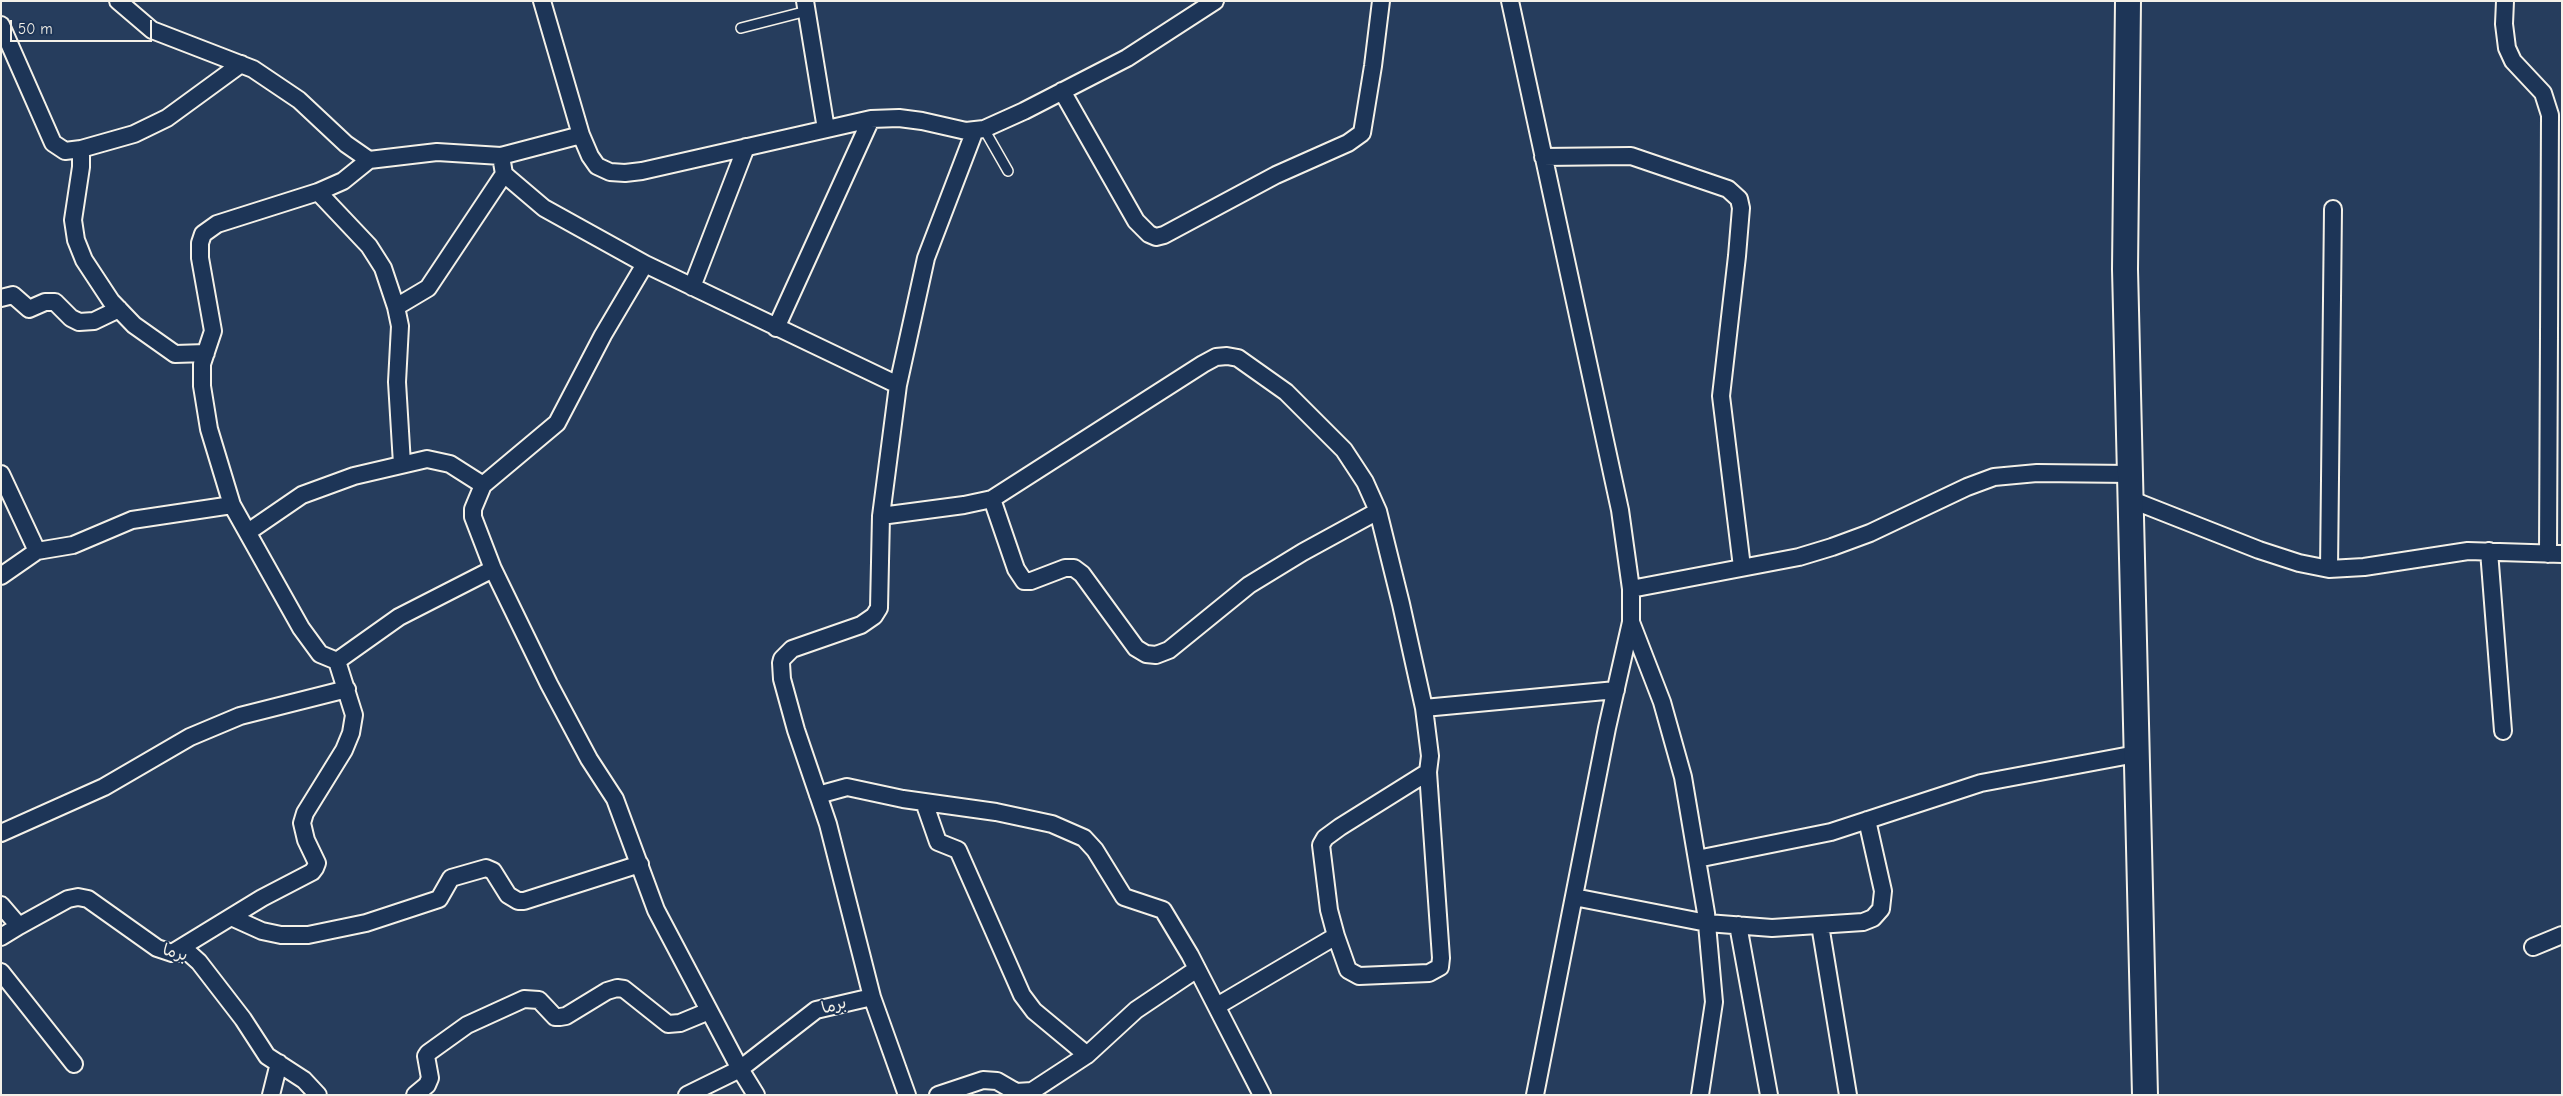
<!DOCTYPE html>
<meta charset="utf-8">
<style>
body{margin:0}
#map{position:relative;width:2563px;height:1096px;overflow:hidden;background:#263d5d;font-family:"Comic Neue",sans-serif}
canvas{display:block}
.frame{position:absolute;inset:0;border:2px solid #f4f1e8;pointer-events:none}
.scale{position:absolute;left:10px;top:20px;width:142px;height:22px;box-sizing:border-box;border:2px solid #f4f1e8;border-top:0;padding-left:6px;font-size:15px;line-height:18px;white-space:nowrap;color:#f4f1e8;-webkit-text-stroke:4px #1d3557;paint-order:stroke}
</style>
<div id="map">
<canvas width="2563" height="1096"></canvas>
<div class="frame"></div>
<div class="scale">50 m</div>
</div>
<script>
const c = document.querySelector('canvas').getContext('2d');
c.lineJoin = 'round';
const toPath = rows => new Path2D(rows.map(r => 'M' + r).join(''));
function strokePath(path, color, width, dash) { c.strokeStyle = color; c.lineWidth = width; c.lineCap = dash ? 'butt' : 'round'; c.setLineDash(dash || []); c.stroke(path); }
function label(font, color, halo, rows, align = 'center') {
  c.font = font + ' "Comic Neue","Playpen Sans Arabic",sans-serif'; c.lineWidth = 4; c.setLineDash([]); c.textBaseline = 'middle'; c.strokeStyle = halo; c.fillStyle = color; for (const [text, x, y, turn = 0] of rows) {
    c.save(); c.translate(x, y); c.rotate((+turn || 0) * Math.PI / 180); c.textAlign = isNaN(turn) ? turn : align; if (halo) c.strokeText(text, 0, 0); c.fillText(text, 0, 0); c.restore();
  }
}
const lane = toPath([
 [741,28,807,11],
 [984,129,1008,171]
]);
const street = toPath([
 [118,1,152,30,253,69,299,100,346,144,369,160,437,152,501,156,581,135],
 [542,1,581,135,590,156,597,166,610,172,625,173,642,171,871,119,899,118,922,121,966,131,984,129,1024,111,1127,58,1215,1],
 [805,1,826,129],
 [1510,1,1620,510,1631,589,1631,622,1607,728,1535,1095],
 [2505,1,2504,24,2507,48,2513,61,2543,93,2550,115,2548,554],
 [1,25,53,143,65,151,81,149],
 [1062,91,1136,221,1149,234,1156,237,1164,235,1276,175,1348,143,1362,133,1373,66,1381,1],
 [1543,157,1631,156,1728,189,1739,199,1741,208,1737,256,1721,396,1742,567],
 [318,192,369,246,383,268,396,307,400,326,397,382,402,464],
 [645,264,898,385],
 [692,287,746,147],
 [1,298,13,295,29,309,45,302,55,302,71,318,79,322,94,321,119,309],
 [396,307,428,288,504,174],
 [776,328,871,119],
 [206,353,175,354,134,325,111,301,84,260,76,240,73,220,81,167,81,149,134,134,167,118,241,64],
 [1,474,37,551,1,576],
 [992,499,1016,569,1024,581,1031,581,1065,568,1074,568,1082,574,1136,648,1146,654,1156,655,1169,650,1249,585,1303,552,1378,511],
 [2132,500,2259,550,2299,563,2329,569,2364,567,2468,551,2562,554],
 [881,516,964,505,992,499,1203,364,1216,357,1227,356,1238,358,1286,392,1344,450,1365,482,1378,511,1401,604,1424,708,1430,756,1428,772,1340,827,1325,838,1321,845,1329,910,1336,936,1217,1006],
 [248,532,302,495,354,476,427,459,450,464,483,485],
 [37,551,73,545,132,520,232,505],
 [2489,551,2503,731],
 [493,569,473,517,473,509,483,485,557,423,603,335,645,264,544,208,504,174,501,156],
 [2329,569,2333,209],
 [1631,589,1799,557,1832,547,1870,533,1967,487,1994,477,2037,473,2131,474],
 [1631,622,1662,702,1683,777,1706,913,1714,1002,1700,1095],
 [337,661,320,654,301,628,232,505,209,429,202,386,202,364,213,331,200,258,200,243,203,234,217,224,318,192,343,181,369,160],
 [1424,708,1616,690],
 [818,795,847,787,903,799,996,812,1052,824,1084,838,1095,850,1124,897,1163,910,1190,955,1262,1095],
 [924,802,938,842,958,850,1022,995,1034,1011,1087,1055],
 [1,833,104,787,190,737,240,716,347,689],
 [1697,859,1831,832,1981,783,2136,754],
 [1574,897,1707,923,1772,928,1863,922,1873,918,1881,909,1883,891,1867,820],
 [1,905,19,926,68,899,78,897,88,899,157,948,172,953,189,953,199,962,243,1019,267,1056,304,1080,318,1095],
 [231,917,262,931,281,935,308,935,366,923,439,899,451,878,486,868,493,871,508,895,518,901,524,901,640,864],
 [1738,925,1769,1095],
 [1820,925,1848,1095],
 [1336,936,1348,970,1359,976,1429,973,1440,967,1441,958,1428,772],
 [1,937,19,926],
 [2533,947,2562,935],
 [172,953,262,898,312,872,315,868,317,863,306,840,302,823,305,813,344,750,351,733,354,715,337,661,399,617,493,569,549,684,589,759,615,799,656,910,740,1069,756,1095],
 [1,972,74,1064],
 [872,997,828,824,796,730,782,679,781,663,782,659,792,649,861,625,874,616,879,608,881,516,898,385,926,258,975,130],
 [271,1095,279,1063],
 [415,1095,427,1085,430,1078,426,1056,428,1053,467,1025,524,999,539,1000,555,1017,560,1017,566,1016,607,991,617,988,624,989,668,1024,680,1023,709,1011],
 [687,1095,740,1069,816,1010,872,997,907,1095],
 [938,1095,983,1080,997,1081,1016,1092,1032,1091,1087,1055,1136,1010,1197,969]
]);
const secondary = toPath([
 [2128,1,2125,269,2145,1095]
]);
strokePath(lane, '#f4f1e8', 12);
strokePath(street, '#f4f1e8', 20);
strokePath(secondary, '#f4f1e8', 28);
strokePath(lane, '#1d3557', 9);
strokePath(street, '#1d3557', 16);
strokePath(secondary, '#1d3557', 24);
label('16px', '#f4f1e8', '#1d3557', [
 ["برما",175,953,15],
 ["برما",834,1006,-15]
]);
</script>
